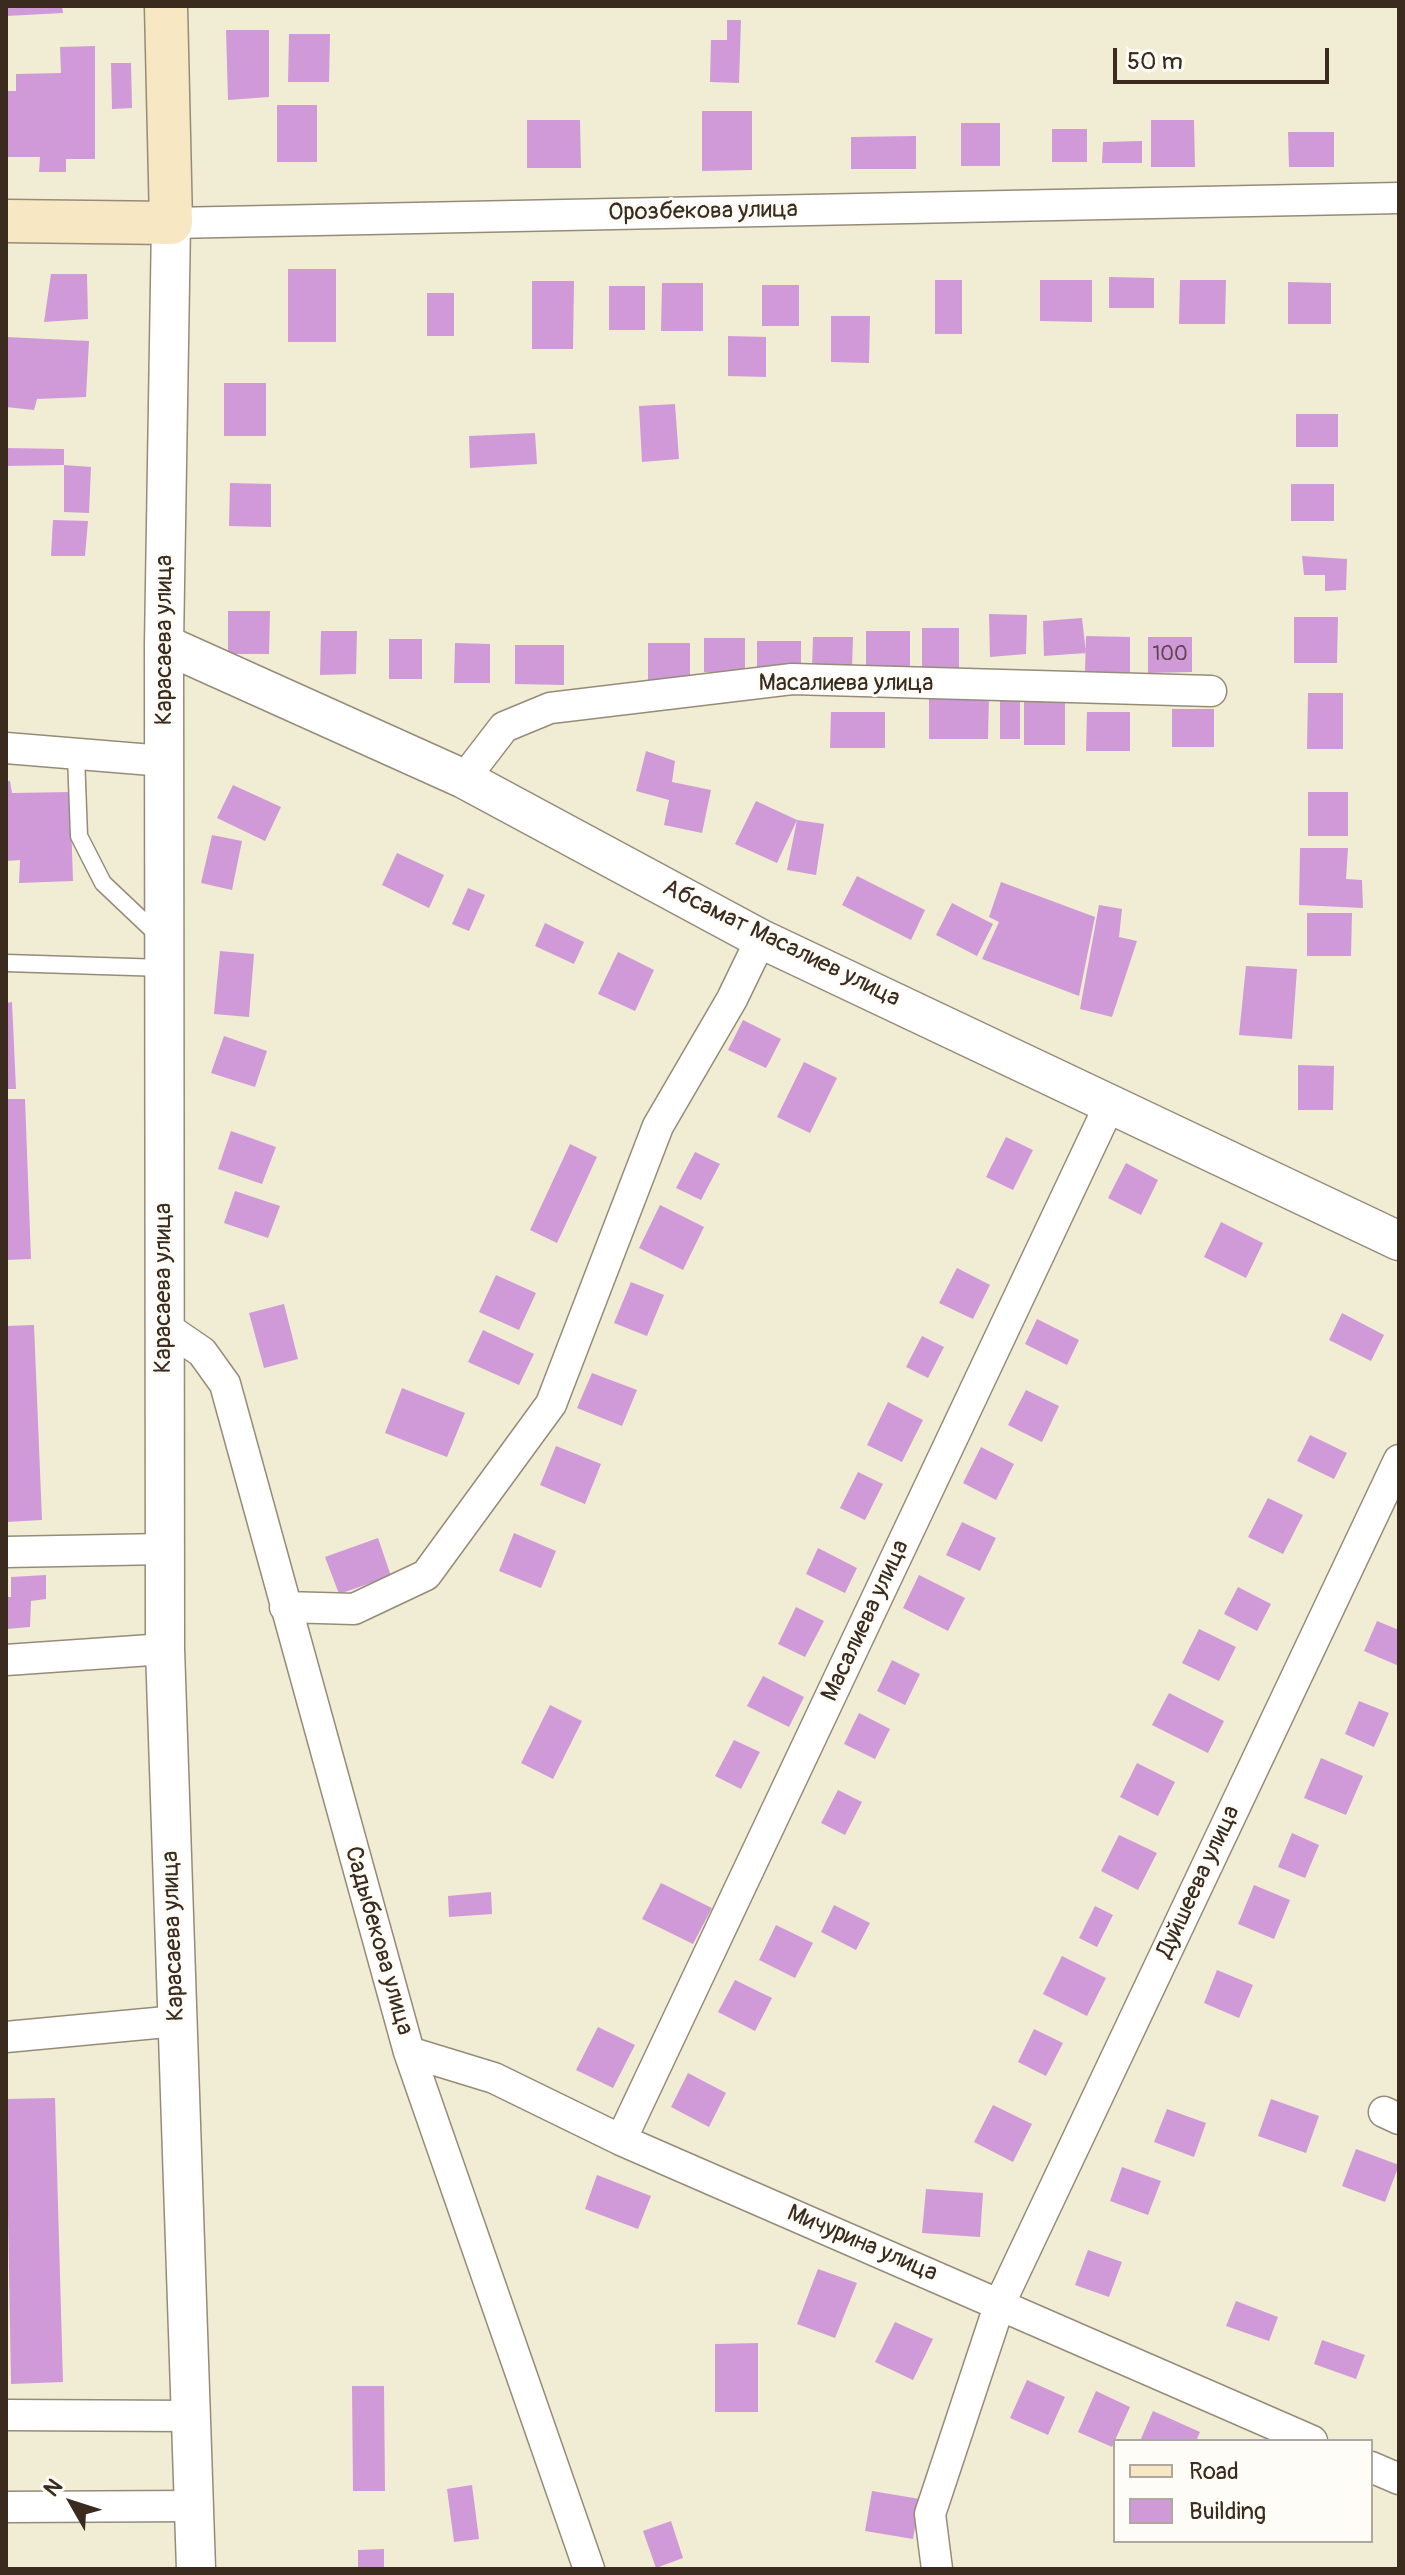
<!DOCTYPE html>
<meta charset="utf-8">
<style>
body{margin:0}
#map{position:relative;width:1405px;height:2575px;overflow:hidden;background:#f1ecd4;font-family:Pangolin,sans-serif}
canvas{display:block}
.frame{position:absolute;inset:0;border:8px solid #3b2a1e;pointer-events:none}
.legend{position:absolute;left:1113px;top:2439px;width:260px;height:104px;box-sizing:border-box;background:#fdfcf7;border:2px solid #afa8a0;margin:0;padding:10px 14px;list-style:none;font-size:24px;color:#3b2a1e}
.legend li{display:flex;align-items:center;gap:16px;height:40px}
.legend b{width:40px;border:2px solid #afa8a0}
.north{position:absolute;left:32px;top:2463px;width:80px;height:80px;-webkit-text-stroke:6px #fdfcf7;paint-order:stroke;rotate:309deg;font-size:22px;font-weight:700;line-height:32px;text-align:center;color:#3b2a1e}
.north::after{content:'';display:block;margin:auto;width:28px;height:36px;background:#3b2a1e;clip-path:polygon(50% 0,100% 100%,50% 72%,0 100%)}
.scale{position:absolute;left:1113px;top:48px;width:216px;height:36px;box-sizing:border-box;border:4px solid #3b2a1e;border-top:0;padding-left:10px;font-size:24px;line-height:28px;white-space:nowrap;color:#3b2a1e;-webkit-text-stroke:6px #fdfcf7;paint-order:stroke}
</style>
<div id="map">
<canvas width="1405" height="2575"></canvas>
<div class="frame"></div>
<ul class="legend">
<li><b style="height:10px;background:#f7e8c3"></b>Road</li>
<li><b style="height:22px;background:#d09ad9"></b>Building</li>
</ul>
<div class="north">N</div>
<div class="scale">50 m</div>
</div>
<script>
const c = document.querySelector('canvas').getContext('2d');
c.lineJoin = 'round';
function fillPath(path, color) { c.fillStyle = color; c.fill(path, 'evenodd'); }
const toPath = rows => new Path2D(rows.map(r => 'M' + r).join(''));
function strokePath(path, color, width, dash) { c.strokeStyle = color; c.lineWidth = width; c.lineCap = dash ? 'butt' : 'round'; c.setLineDash(dash || []); c.stroke(path); }
function label(font, color, halo, rows, align = 'center') {
  c.font = font + ' Pangolin,sans-serif'; c.lineWidth = 6; c.setLineDash([]); c.textBaseline = 'middle'; c.strokeStyle = halo; c.fillStyle = color; for (const [text, x, y, turn = 0] of rows) {
    c.save(); c.translate(x, y); c.rotate((+turn || 0) * Math.PI / 180); c.textAlign = isNaN(turn) ? turn : align; if (halo) c.strokeText(text, 0, 0); c.fillText(text, 0, 0); c.restore();
  }
}
fillPath(toPath([
 [6,6,62,6,63,13,6,16],
 [727,20,741,20,739,83,710,82,711,40,727,40],
 [226,30,269,30,269,97,228,100],
 [289,34,330,34,329,82,288,82],
 [95,46,95,159,66,159,66,172,39,172,40,157,6,157,6,91,16,91,16,74,61,73,60,47],
 [111,63,131,63,132,108,112,109],
 [277,105,317,105,317,162,277,162],
 [702,111,752,111,752,170,702,171],
 [527,120,580,120,581,168,527,168],
 [1151,120,1194,120,1195,167,1151,167],
 [961,123,1000,123,1000,166,961,166],
 [1052,129,1087,129,1087,162,1052,162],
 [1288,132,1334,132,1334,167,1289,167],
 [916,136,916,169,851,169,851,137],
 [1142,141,1142,163,1102,163,1103,142],
 [288,269,336,269,336,342,288,342],
 [51,274,87,274,88,319,44,322],
 [1109,277,1154,278,1154,308,1109,308],
 [935,280,962,280,962,334,935,334],
 [1040,280,1092,280,1092,322,1040,321],
 [1180,280,1226,280,1225,324,1179,324],
 [532,281,574,281,573,349,532,349],
 [1288,282,1331,283,1331,324,1288,324],
 [662,283,703,283,703,331,661,331],
 [762,285,799,285,799,326,762,326],
 [609,286,645,286,645,330,609,330],
 [427,293,454,293,454,336,427,336],
 [831,316,870,316,869,363,831,362],
 [728,336,766,337,766,377,728,376],
 [6,337,89,341,86,397,37,399,34,410,6,407],
 [224,383,266,383,266,436,224,436],
 [675,404,679,459,642,462,639,406],
 [1296,414,1338,414,1338,447,1296,447],
 [535,433,537,464,470,468,469,436],
 [6,448,64,449,64,465,6,466],
 [64,465,91,467,89,513,64,512],
 [230,483,271,484,271,527,229,526],
 [1291,484,1334,484,1334,521,1291,521],
 [53,520,88,521,85,556,51,556],
 [1302,556,1347,559,1346,590,1325,591,1325,575,1304,575],
 [228,611,270,611,269,654,228,654],
 [989,614,1027,615,1026,654,990,657],
 [1294,617,1338,617,1337,663,1294,663],
 [1082,618,1086,653,1044,656,1043,621],
 [922,628,959,628,959,671,922,670],
 [321,631,357,631,356,674,320,675],
 [866,631,910,631,910,667,866,667],
 [1086,636,1130,637,1130,672,1085,672],
 [813,637,853,637,852,669,812,669],
 [1148,637,1192,637,1192,672,1148,673],
 [704,638,745,638,745,672,704,672],
 [389,639,422,639,422,679,389,679],
 [757,641,801,641,801,670,757,670],
 [455,643,490,644,490,683,454,683],
 [648,643,690,643,690,681,648,681],
 [515,645,564,645,564,685,515,684],
 [1308,693,1343,693,1343,749,1307,749],
 [929,696,989,697,988,739,929,739],
 [1000,698,1020,698,1020,739,1000,739],
 [1024,698,1065,698,1065,745,1024,745],
 [1172,709,1214,709,1214,747,1172,747],
 [831,712,885,712,885,748,830,748],
 [1087,712,1130,712,1130,751,1086,751],
 [646,751,675,761,672,782,711,790,702,833,664,825,669,800,636,791],
 [6,781,10,781,12,793,70,792,73,881,19,883,20,860,6,861],
 [233,785,281,807,265,841,217,818],
 [1308,792,1348,792,1348,836,1308,836],
 [756,801,797,820,824,824,816,875,787,870,797,820,777,863,735,844],
 [212,835,242,841,232,890,201,883],
 [1300,848,1348,848,1346,879,1362,880,1363,908,1299,905],
 [397,853,444,875,429,908,382,885],
 [857,876,925,910,911,940,842,905],
 [1001,882,1095,917,1079,996,982,959,999,922,989,917],
 [468,888,485,895,469,931,452,924],
 [952,903,993,924,977,956,936,935],
 [1099,905,1122,909,1119,937,1137,941,1112,1017,1080,1009],
 [1307,913,1352,913,1351,956,1307,956],
 [545,923,584,942,574,964,535,946],
 [220,951,254,954,249,1017,214,1014],
 [618,952,654,970,635,1011,598,994],
 [1246,966,1297,969,1292,1039,1239,1035],
 [12,1002,16,1089,6,1089,6,1003],
 [743,1020,781,1039,766,1068,728,1050],
 [224,1036,267,1051,255,1087,211,1073],
 [804,1062,837,1078,810,1133,777,1117],
 [1298,1065,1334,1066,1333,1110,1298,1110],
 [6,1099,25,1099,31,1259,6,1260],
 [231,1131,276,1147,262,1184,218,1169],
 [1006,1137,1033,1150,1013,1190,986,1177],
 [570,1144,597,1157,557,1243,530,1230],
 [695,1152,720,1164,701,1200,676,1188],
 [1126,1163,1158,1180,1141,1215,1108,1198],
 [235,1191,280,1206,268,1238,224,1223],
 [660,1205,704,1227,683,1270,639,1248],
 [1221,1222,1263,1243,1246,1278,1204,1257],
 [957,1268,990,1285,973,1319,939,1303],
 [496,1275,536,1293,519,1330,479,1312],
 [631,1282,664,1295,647,1336,614,1323],
 [284,1304,298,1359,264,1368,249,1313],
 [1342,1313,1384,1335,1371,1361,1329,1340],
 [1037,1319,1079,1340,1067,1365,1025,1344],
 [34,1325,42,1520,6,1522,6,1326],
 [483,1330,534,1354,519,1385,468,1362],
 [922,1336,944,1347,928,1378,906,1367],
 [592,1373,637,1390,622,1426,577,1408],
 [402,1388,465,1413,447,1457,385,1433],
 [1026,1390,1059,1406,1042,1442,1008,1425],
 [888,1402,923,1420,902,1462,867,1445],
 [1310,1435,1347,1453,1334,1479,1297,1461],
 [556,1446,601,1464,585,1504,540,1485],
 [981,1447,1014,1464,996,1500,963,1483],
 [858,1472,883,1484,865,1520,840,1508],
 [1268,1498,1303,1515,1283,1554,1248,1537],
 [962,1522,996,1538,980,1571,946,1555],
 [514,1533,556,1551,541,1588,499,1571],
 [378,1538,391,1576,339,1594,325,1557],
 [818,1548,857,1568,845,1593,806,1574],
 [46,1575,46,1599,31,1601,30,1627,6,1629,6,1597,11,1597,11,1577],
 [919,1575,965,1598,948,1631,903,1608],
 [1238,1587,1271,1604,1257,1631,1224,1614],
 [796,1607,824,1621,805,1657,778,1644],
 [1377,1621,1399,1630,1399,1666,1364,1651],
 [1199,1629,1236,1647,1219,1681,1182,1663],
 [892,1660,920,1674,905,1705,877,1691],
 [763,1676,804,1697,789,1727,747,1706],
 [1169,1693,1224,1721,1208,1753,1152,1725],
 [1359,1701,1389,1713,1374,1747,1345,1734],
 [550,1705,582,1721,553,1779,521,1763],
 [859,1713,890,1729,875,1759,844,1744],
 [734,1740,760,1752,741,1789,715,1776],
 [1321,1758,1363,1776,1346,1815,1304,1798],
 [1137,1763,1175,1782,1158,1816,1120,1797],
 [838,1790,862,1802,845,1835,821,1823],
 [1292,1833,1319,1845,1305,1878,1278,1867],
 [1119,1835,1157,1853,1138,1890,1101,1871],
 [661,1883,712,1908,693,1944,642,1919],
 [1254,1885,1290,1900,1274,1939,1238,1924],
 [491,1892,492,1914,449,1917,448,1896],
 [834,1905,870,1923,856,1950,821,1932],
 [1095,1906,1113,1915,1097,1947,1079,1938],
 [776,1925,813,1943,795,1978,759,1960],
 [1062,1956,1106,1978,1087,2016,1043,1994],
 [1217,1970,1253,1985,1239,2018,1204,2003],
 [735,1980,772,1998,755,2031,718,2012],
 [598,2027,635,2045,613,2088,576,2070],
 [1034,2029,1063,2043,1046,2076,1018,2062],
 [688,2073,726,2093,709,2127,671,2107],
 [55,2098,63,2382,11,2384,6,2099],
 [1271,2099,1319,2116,1306,2153,1258,2136],
 [993,2105,1032,2124,1013,2162,974,2142],
 [1167,2109,1206,2123,1194,2157,1154,2142],
 [1356,2149,1399,2165,1385,2202,1342,2186],
 [1122,2167,1161,2181,1148,2215,1110,2201],
 [597,2175,651,2196,638,2229,585,2209],
 [926,2189,983,2193,980,2237,922,2233],
 [1088,2250,1122,2262,1109,2297,1075,2285],
 [818,2269,857,2283,835,2338,797,2324],
 [1236,2301,1278,2317,1269,2341,1226,2326],
 [895,2322,933,2339,913,2380,875,2362],
 [1322,2340,1365,2355,1356,2379,1314,2364],
 [758,2343,758,2412,715,2412,715,2344],
 [1027,2380,1065,2397,1048,2435,1010,2418],
 [352,2386,384,2386,385,2491,353,2491],
 [1096,2391,1130,2407,1112,2447,1078,2432],
 [1153,2411,1200,2432,1196,2441,1140,2441],
 [472,2485,479,2539,454,2542,447,2489],
 [872,2491,920,2499,913,2539,865,2531],
 [671,2521,683,2558,656,2568,643,2531],
 [384,2549,384,2569,358,2569,358,2550]
]), '#d09ad9');
const service = toPath([
 [76,755,79,836,103,883,160,937],
 [6,963,164,968]
]);
const minor = toPath([
 [171,223,1399,198],
 [6,748,164,761],
 [464,779,504,727,550,708,792,679,1211,691],
 [164,1326,202,1352,225,1384,409,2052,589,2569],
 [6,1552,165,1549],
 [285,1607,354,1609,426,1575,551,1404,658,1126,732,999,761,939],
 [6,1660,165,1649],
 [6,2037,177,2021],
 [409,2052,494,2078,621,2140,1312,2441],
 [1384,2112,1399,2119],
 [621,2140,1111,1102],
 [6,2415,190,2416],
 [1371,2467,1399,2479],
 [6,2507,194,2506],
 [937,2569,930,2514,1000,2303,1399,1460]
]);
const tertiary = toPath([
 [171,223,164,644,165,1649,196,2569],
 [164,644,464,779,761,939,1399,1241]
]);
const secondary = toPath([
 [6,221,171,223,166,6]
]);
strokePath(service, '#968b79', 19);
strokePath(minor, '#968b79', 33);
strokePath(tertiary, '#968b79', 41);
strokePath(secondary, '#968b79', 45);
strokePath(service, '#fff', 16);
strokePath(minor, '#fff', 30);
strokePath(tertiary, '#fff', 38);
strokePath(secondary, '#f7e8c3', 42);
label('20px', '#60464d', null, [
 ["100",1170,655]
]);
label('24px', '#3b2a1e', '#fdfcf7', [
 ["Орозбекова улица",703,212,-1],
 ["Карасаева улица",165,640,-90],
 ["Масалиева улица",846,684],
 ["Абсамат Масалиев улица",781,944,26],
 ["Карасаева улица",164,1288,-90],
 ["Масалиева улица",866,1621,-65],
 ["Дуйшеева улица",1199,1882,-65],
 ["Карасаева улица",174,1936,-92],
 ["Садыбекова улица",378,1941,74],
 ["Мичурина улица",862,2244,23]
]);
</script>
